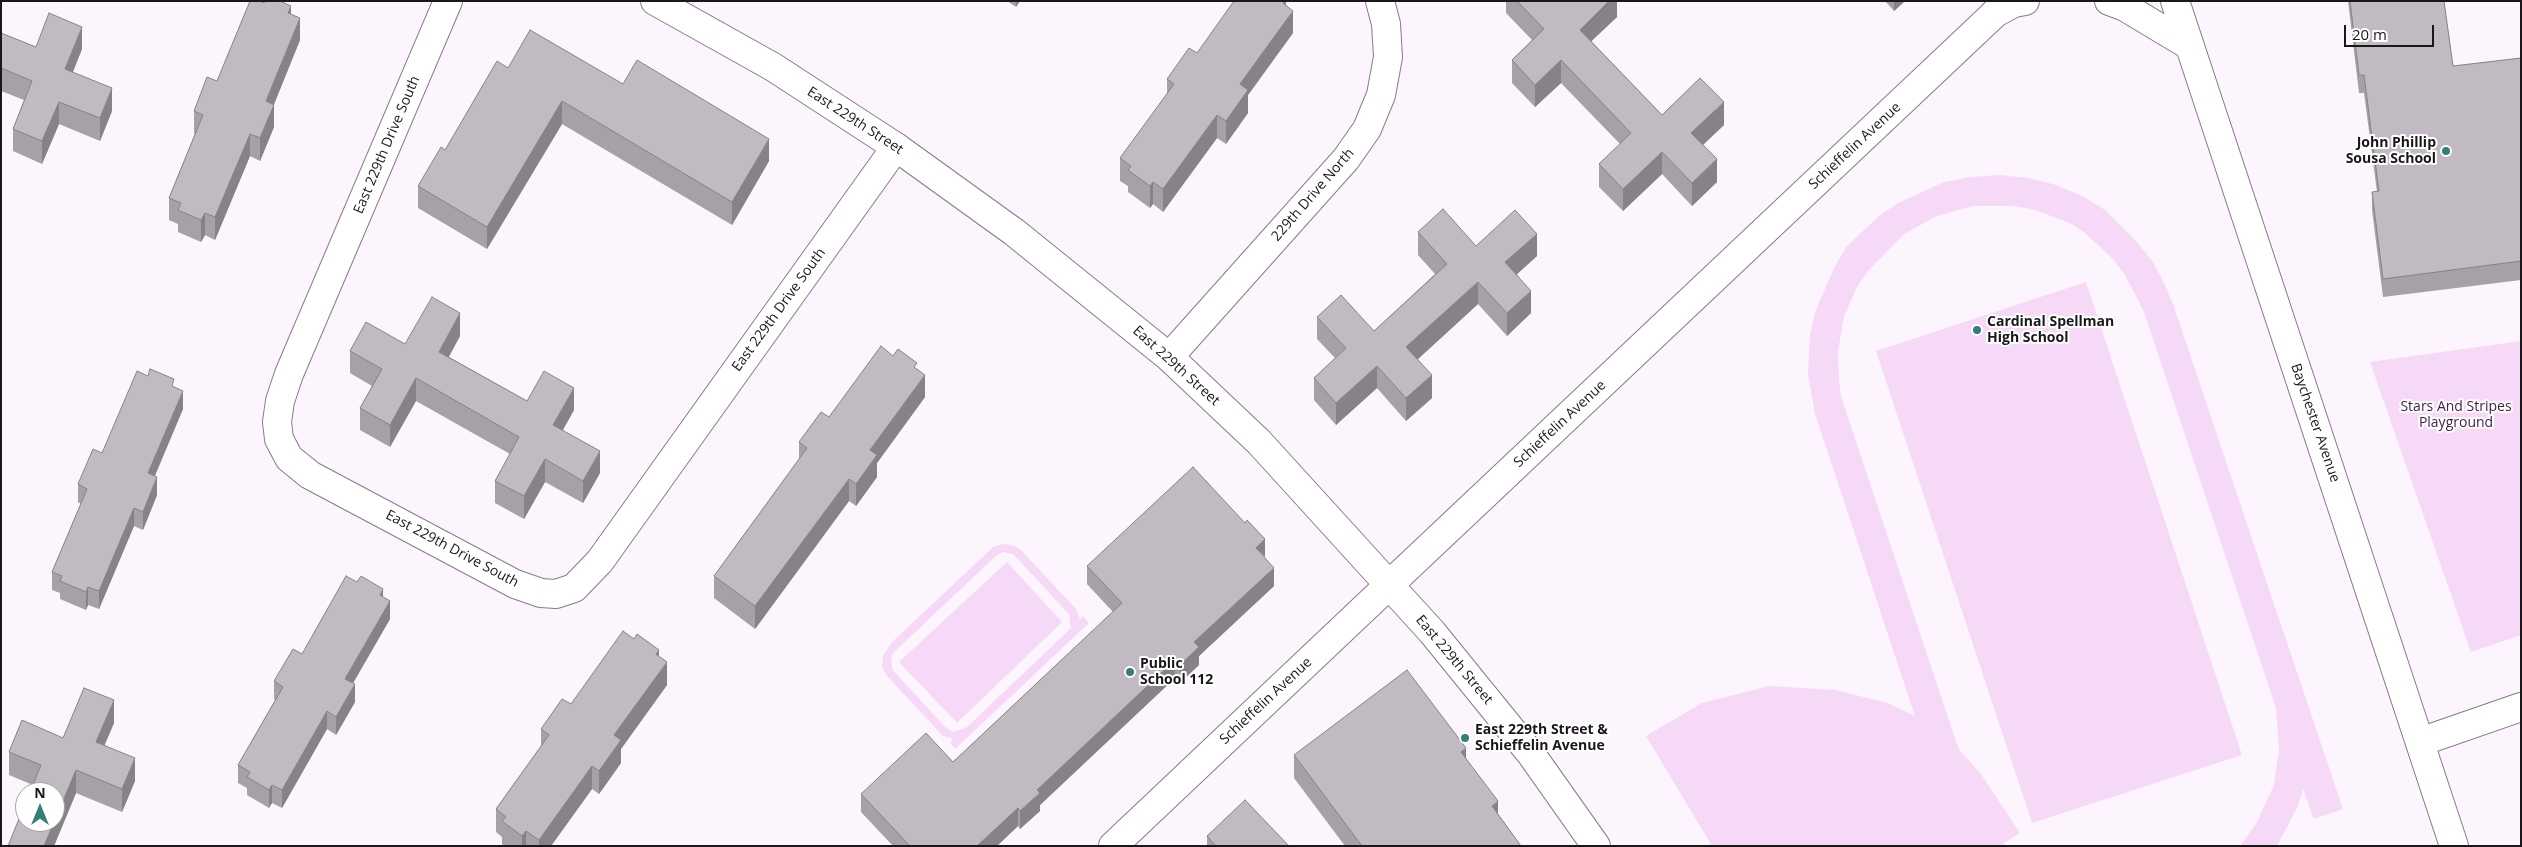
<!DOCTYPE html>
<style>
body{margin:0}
#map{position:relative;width:2522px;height:847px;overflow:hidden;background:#fdf5fe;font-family:"Open Sans",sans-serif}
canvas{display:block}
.frame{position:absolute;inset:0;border:2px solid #191719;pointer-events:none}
.north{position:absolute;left:15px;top:782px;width:50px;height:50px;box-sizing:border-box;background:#fff;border:1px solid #a3a2a3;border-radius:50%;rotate:0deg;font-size:14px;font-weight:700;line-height:20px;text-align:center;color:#191719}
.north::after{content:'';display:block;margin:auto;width:18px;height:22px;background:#357d78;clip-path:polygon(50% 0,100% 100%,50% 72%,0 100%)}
.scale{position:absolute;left:2344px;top:25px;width:90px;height:22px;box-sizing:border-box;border:2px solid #191719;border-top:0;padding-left:6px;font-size:15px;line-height:18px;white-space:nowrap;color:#191719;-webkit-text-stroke:4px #fff;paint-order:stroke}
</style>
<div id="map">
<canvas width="2522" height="847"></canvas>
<div class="frame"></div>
<div class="north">N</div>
<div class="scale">20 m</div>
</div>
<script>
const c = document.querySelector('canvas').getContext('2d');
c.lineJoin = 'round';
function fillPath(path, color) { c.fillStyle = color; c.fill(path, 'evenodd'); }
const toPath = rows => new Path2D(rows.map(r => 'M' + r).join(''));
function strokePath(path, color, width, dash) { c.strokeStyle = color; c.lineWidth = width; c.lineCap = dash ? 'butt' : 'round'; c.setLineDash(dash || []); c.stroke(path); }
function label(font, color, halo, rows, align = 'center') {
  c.font = font + ' "Open Sans",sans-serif'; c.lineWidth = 4; c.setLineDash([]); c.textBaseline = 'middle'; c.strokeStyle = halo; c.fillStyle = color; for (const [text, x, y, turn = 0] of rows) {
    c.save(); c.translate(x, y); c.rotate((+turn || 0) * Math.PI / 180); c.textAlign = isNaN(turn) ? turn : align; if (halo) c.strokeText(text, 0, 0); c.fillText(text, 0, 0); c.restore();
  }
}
fillPath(toPath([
 [1999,175,2029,178,2056,185,2084,197,2105,210,2137,242,2153,262,2164,283,2173,304,2343,809,2314,819,2303,789,2298,806,2277,846,2240,846,2256,824,2274,785,2279,749,2276,708,2144,312,2125,275,2112,258,2085,233,2070,223,2032,209,2011,206,1973,206,1937,216,1904,234,1868,271,1857,287,1844,317,1838,351,1839,381,1841,396,1959,750,1981,774,2020,833,2003,844,2004,846,1712,846,1646,736,1702,703,1769,686,1835,690,1888,703,1915,716,1815,414,1808,375,1810,336,1815,312,1835,266,1847,246,1879,216,1898,203,1944,182,1971,177],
 [2086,282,2242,755,2032,823,1876,351],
 [2521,341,2521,635,2471,652,2370,362],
 [1002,544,1012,545,1020,549,1076,609,1080,619,1083,616,1089,623,955,749,950,743,953,739,943,736,887,676,882,666,883,656,891,643,993,547],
 [1003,552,1013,554,1069,614,1071,628,967,727,954,732,945,727,892,669,891,660,893,653,997,555],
 [1007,562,1062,622,957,723,899,662]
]), '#f5d9f6');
const minor = toPath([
 [448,1,289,374,280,401,277,422,279,439,289,458,310,475,515,584,541,593,556,594,574,588,600,561,896,147],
 [1169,357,1346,159,1367,129,1381,95,1388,57,1386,24,1380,1],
 [2420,742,2521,707],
 [1113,846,1389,585]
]);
const tertiary = toPath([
 [655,1,773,67,896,147,1014,232,1169,357,1259,442,1432,632,1531,754,1596,846],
 [1389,585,2008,1]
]);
const primary = toPath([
 [2109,1,2125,7,2190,46],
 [2175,1,2454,846],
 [1995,13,2014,3,2025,1]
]);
strokePath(minor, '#847d85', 30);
strokePath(tertiary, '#847d85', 30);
strokePath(primary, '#847d85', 30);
strokePath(minor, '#fff', 28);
strokePath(tertiary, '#fff', 28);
strokePath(primary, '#fff', 28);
fillPath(toPath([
 [1007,1,1020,1,1016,7],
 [1286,1,1286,5,1293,33,1248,95,1248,113,1226,144,1217,138,1163,212,1153,204,1150,208,1128,192,1128,186,1120,181,1120,158,1167,94,1167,79,1197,53],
 [1506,1,1617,1,1617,17,1591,41,1662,115,1724,125,1703,145,1717,182,1692,206,1662,174,1623,211,1599,187,1599,164,1620,144,1561,83,1535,107,1512,83,1512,60,1532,40,1506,13],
 [1885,1,1905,1,1894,11],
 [2348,1,2444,1,2453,66,2521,58,2521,280,2383,297,2372,210,2372,192,2377,192,2364,93,2359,93],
 [264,3,291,14,300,40,274,104,274,127,260,161,250,156,215,240,205,235,201,242,178,232,178,224,169,220,169,198,195,134,194,133,194,111,217,81],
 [1,33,36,47,82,49,73,72,112,111,100,141,59,124,42,164,13,151,13,129,24,100,1,91],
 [508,68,623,84,769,161,732,225,562,124,487,249,418,208,418,186],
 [1418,232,1476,246,1537,256,1517,274,1531,313,1507,336,1478,304,1417,360,1432,398,1406,421,1377,388,1336,425,1314,400,1314,378,1335,358,1317,339,1317,317,1374,331,1435,274,1418,255],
 [460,336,449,357,527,401,574,410,563,430,600,473,583,503,545,482,524,519,495,503,495,481,510,454,416,401,390,447,360,430,360,408,372,386,350,373,350,351,405,344],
 [893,356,917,369,925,397,877,463,877,477,856,506,849,501,755,629,714,598,714,576,799,459,799,442,829,417],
 [174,387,183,409,155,476,157,495,143,530,134,526,99,609,88,605,86,610,60,599,60,593,52,590,52,572,81,504,78,502,78,484,102,453],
 [1265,557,1274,586,1199,656,1199,665,1180,683,1175,678,1040,805,1040,811,1020,829,1018,826,997,846,893,846,861,812,861,794,953,762,1113,612,1087,584,1087,566],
 [383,597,390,619,353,683,355,702,336,735,327,729,282,808,272,803,269,808,247,795,247,788,238,783,238,765,275,700,274,699,274,681,302,654],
 [659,657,667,685,621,749,621,763,599,794,592,789,551,846,504,846,502,844,502,837,496,832,496,809,541,746,541,729],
 [114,723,104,746,135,781,122,812,76,793,54,846,8,846,33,785,9,775,9,752,63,738],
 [1294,755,1466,758,1498,814,1521,846,1345,846,1294,778],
 [1207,836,1289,846,1207,846]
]), '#a6a0a7');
fillPath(toPath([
 [1016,1,1020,1,1016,7],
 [1284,1,1286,1,1286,21,1293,11,1293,33,1248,95,1248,113,1226,144,1226,121,1240,84],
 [1609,1,1617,1,1617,17,1580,52,1580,30],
 [1894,1,1905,1,1894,11],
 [291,6,291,28,288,13],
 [300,18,300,40,266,124,266,101],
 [82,27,82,49,65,91,65,69],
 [1561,60,1561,83,1535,107,1535,85],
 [112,88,112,111,100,141,100,118],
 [562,101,562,124,487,249,487,227],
 [59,102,59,124,42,164,42,141],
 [1724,102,1724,125,1691,156,1691,133],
 [274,105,274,127,260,161,260,138],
 [1217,115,1217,138,1163,212,1163,189],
 [250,134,250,156,215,240,215,217],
 [769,139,769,161,732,225,732,202],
 [1662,152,1662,174,1623,211,1623,189],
 [1717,159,1717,182,1692,206,1692,183],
 [1153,182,1153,204,1150,208,1150,186],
 [205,213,205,235,201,242,201,220],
 [1537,234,1537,256,1505,285,1505,262],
 [1478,282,1478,304,1406,370,1406,347],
 [1531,291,1531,313,1507,336,1507,313],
 [460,313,460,336,439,374,439,352],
 [1377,366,1377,388,1336,425,1336,403],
 [925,375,925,397,877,463,877,477,856,506,856,484,870,450],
 [1432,375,1432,398,1406,421,1406,398],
 [416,378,416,401,390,447,390,425],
 [574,388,574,410,553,447,553,425],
 [183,391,183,409,148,491,148,473],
 [600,451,600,473,583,503,583,481],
 [545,459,545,482,524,519,524,496],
 [157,477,157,495,143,530,143,512],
 [849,479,849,501,755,629,755,606],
 [134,508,134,526,99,609,99,591],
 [1265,539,1265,557,1256,548],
 [1274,568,1274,586,1199,656,1199,665,1180,683,1180,665,1194,642],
 [88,587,88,605,86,610,86,592],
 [383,589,383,607,380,595],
 [390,601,390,619,345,697,345,679],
 [659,650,659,673,667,662,667,685,621,749,621,763,599,794,599,771,614,735,656,654],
 [1175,660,1175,678,1040,805,1040,811,1020,829,1020,811,1037,790],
 [355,684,355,702,336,735,336,717],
 [114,700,114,723,96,765,96,742],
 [327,711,327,729,282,808,282,790],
 [1466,748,1466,771,1461,752],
 [135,758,135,781,122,812,122,789],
 [592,766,592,789,551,846,539,846,539,840],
 [76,770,76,793,54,846,44,846,54,822,55,822,55,820],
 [272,785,272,803,269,808,269,790],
 [1498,801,1498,824,1492,806],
 [1018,808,1018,826,997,846,977,846],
 [526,831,526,846,522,846,522,836]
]), '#878288');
const building = toPath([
 [250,1,260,1,264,3,265,1,280,1,291,6,288,13,300,18,266,101,274,105,260,138,250,134,215,217,205,213,201,220,178,210,181,203,169,198,203,115,194,111,207,77,217,81,250,1],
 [1234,1,1284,1,1283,3,1293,11,1240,84,1248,90,1226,121,1217,115,1163,189,1153,182,1150,186,1128,170,1131,166,1120,158,1174,84,1167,79,1189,48,1197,53,1234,1],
 [1517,1,1609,1,1580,30,1662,115,1700,78,1724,102,1691,133,1717,159,1692,183,1662,152,1623,189,1599,164,1631,133,1561,60,1535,85,1512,60,1544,29,1517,1],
 [2350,1,2444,1,2453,66,2521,58,2521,261,2383,279,2372,192,2379,191,2364,75,2359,75,2350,1],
 [49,13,82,27,65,69,112,88,100,118,59,102,42,141,13,129,32,81,1,68,1,33,36,47,49,13],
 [530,30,623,84,637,60,769,139,732,202,562,101,487,227,418,186,441,147,445,150,497,61,508,68,530,30],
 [1443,209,1476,246,1515,210,1537,234,1505,262,1531,291,1507,313,1478,282,1406,347,1432,375,1406,398,1377,366,1336,403,1314,378,1346,348,1317,317,1341,295,1374,331,1447,264,1418,232,1443,209],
 [432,297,460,313,439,352,527,401,544,371,574,388,553,425,600,451,583,481,545,459,524,496,495,481,519,437,416,378,390,425,360,408,382,369,350,351,366,322,405,344,432,297],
 [881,346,893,356,898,349,917,363,914,367,925,375,870,450,877,455,856,484,849,479,755,606,714,576,807,448,799,442,821,412,829,417,881,346],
 [150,369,174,379,172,386,183,391,148,473,157,477,143,512,134,508,99,591,88,587,86,592,60,581,62,576,52,572,87,489,78,484,93,449,102,453,137,371,148,376,150,369],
 [1193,467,1245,523,1247,520,1265,539,1256,548,1274,568,1194,642,1199,647,1180,665,1175,660,1037,790,1040,793,1020,811,1018,808,977,846,909,846,909,845,861,794,926,733,953,762,1122,603,1087,566,1193,467],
 [346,576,357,582,361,576,383,589,380,595,390,601,345,679,355,684,336,717,327,711,282,790,272,785,269,790,247,777,250,772,238,765,283,687,274,681,293,649,302,654,346,576],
 [623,631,634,639,637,634,659,650,656,654,667,662,614,735,621,740,599,771,592,766,539,840,526,831,522,836,502,821,506,817,496,809,549,735,541,729,562,699,571,704,623,631],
 [1407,670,1466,748,1461,752,1498,801,1492,806,1521,846,1362,846,1294,755,1407,670],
 [84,688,114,700,96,742,135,758,122,789,76,770,55,820,55,792,30,792,41,765,9,752,22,720,63,738,84,688],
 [1245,800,1289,846,1216,846,1207,836,1245,800],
 [25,804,25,822,54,822,44,846,8,846,25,804]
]);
fillPath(building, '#c1bac2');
strokePath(building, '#878288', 1);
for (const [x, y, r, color] of [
 [2446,151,5,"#357d78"],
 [1977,330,5,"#357d78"],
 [1130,672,5,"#357d78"],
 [1465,738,5,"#357d78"]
]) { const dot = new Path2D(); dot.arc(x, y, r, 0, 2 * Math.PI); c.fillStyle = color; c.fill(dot); strokePath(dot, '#fff', 2); }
label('14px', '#191719', '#fff', [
 ["East 229th Street",855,121,33],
 ["East 229th Drive South",387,145,-67],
 ["Schieffelin Avenue",1855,146,-43],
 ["229th Drive North",1313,195,-49],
 ["East 229th Drive South",779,310,-54],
 ["East 229th Street",1176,366,42],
 ["Baychester Avenue",2315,423,71],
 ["Schieffelin Avenue",1560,424,-43],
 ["East 229th Drive South",452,549,28],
 ["East 229th Street",1454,660,50],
 ["Schieffelin Avenue",1266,701,-43]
]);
label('bold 14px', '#191719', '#fff', [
 ["John Phillip",2436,143,"right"],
 ["Sousa School",2436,159,"right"],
 ["Cardinal Spellman",1987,322],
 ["High School",1987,338],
 ["Public",1140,664],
 ["School 112",1140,680],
 ["East 229th Street &",1475,730],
 ["Schieffelin Avenue",1475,746]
], 'left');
label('14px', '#452149', '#fff', [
 ["Stars And Stripes",2456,407],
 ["Playground",2456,423]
]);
</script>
